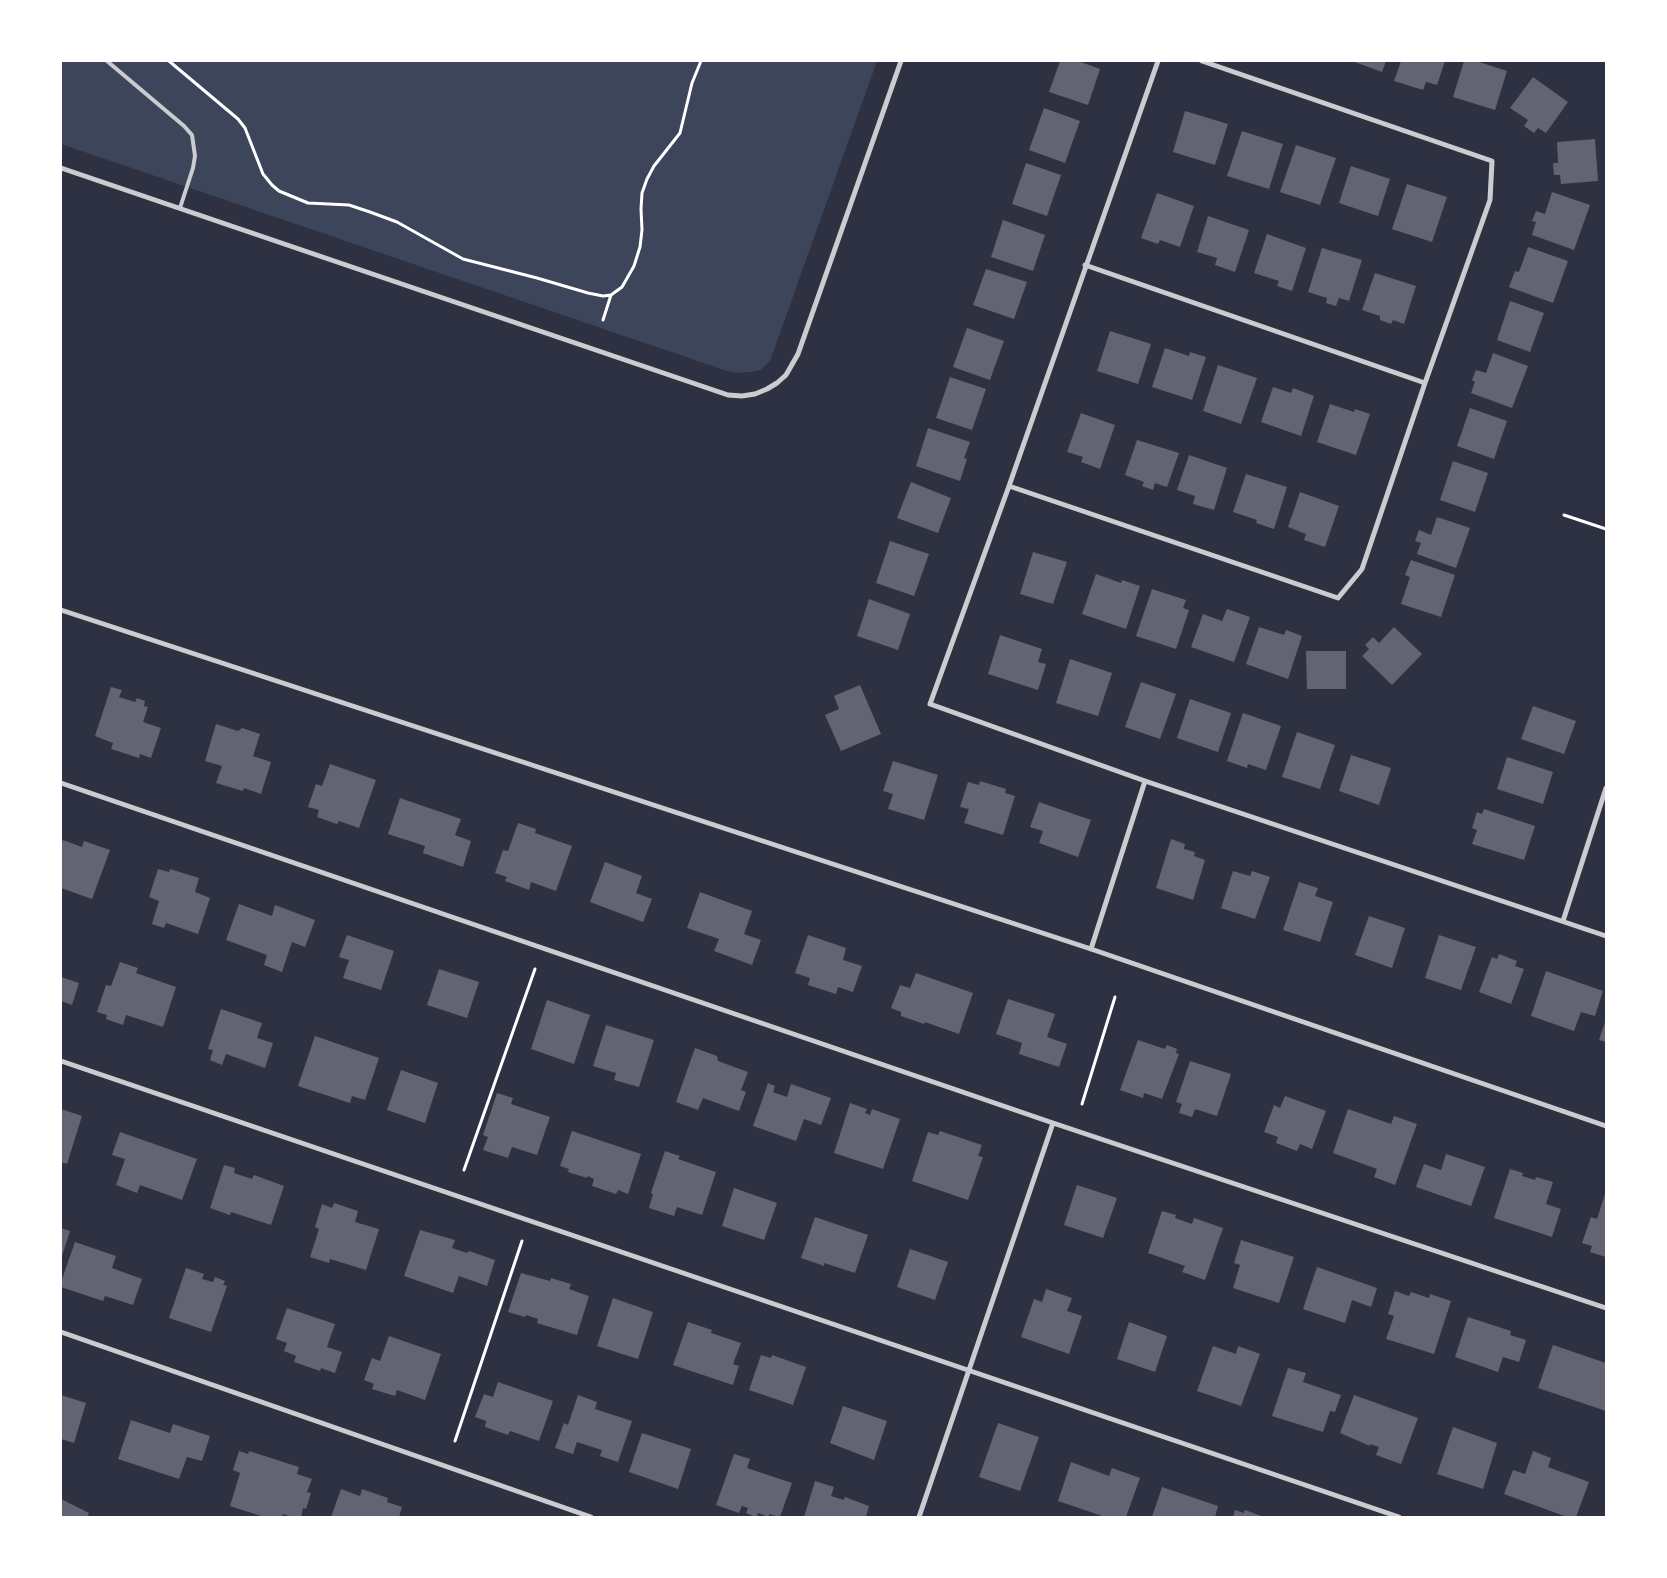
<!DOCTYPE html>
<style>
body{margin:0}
#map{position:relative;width:1667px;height:1578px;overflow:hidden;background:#2d3142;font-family:"Alegreya Sans",sans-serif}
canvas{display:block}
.frame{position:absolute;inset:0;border:62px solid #fff;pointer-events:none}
</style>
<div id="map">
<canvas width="1667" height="1578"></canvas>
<div class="frame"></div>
</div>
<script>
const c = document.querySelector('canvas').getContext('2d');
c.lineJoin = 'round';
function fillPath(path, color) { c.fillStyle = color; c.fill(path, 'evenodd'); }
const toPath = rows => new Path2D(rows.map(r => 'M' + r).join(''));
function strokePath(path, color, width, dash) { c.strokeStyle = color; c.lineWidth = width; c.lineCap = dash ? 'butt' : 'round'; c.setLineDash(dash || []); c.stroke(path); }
fillPath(toPath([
 [61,61,877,61,770,361,761,370,751,372,737,373,727,371,61,144]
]), '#3c4559');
fillPath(toPath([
 [1060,61,1078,61,1100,69,1088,105,1049,92],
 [1352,61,1386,61,1382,72],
 [1401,61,1445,61,1437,85,1426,82,1423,90,1394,81],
 [1464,61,1476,61,1507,71,1495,110,1453,97],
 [1533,77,1568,102,1546,133,1538,128,1534,133,1524,126,1528,120,1510,108],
 [1044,108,1080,121,1065,163,1029,150],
 [1185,111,1228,124,1215,165,1173,152],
 [1242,131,1283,144,1269,189,1227,176],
 [1595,139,1598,181,1561,184,1560,175,1554,175,1553,163,1558,163,1557,142],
 [1296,145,1336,158,1320,205,1280,192],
 [1026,163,1061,175,1047,216,1012,204],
 [1351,166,1390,179,1378,216,1339,203],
 [1407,184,1447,197,1432,242,1392,229],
 [1552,192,1590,205,1574,250,1532,235,1536,222,1532,221,1536,211,1545,214],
 [1157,193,1194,206,1180,247,1160,240,1158,244,1141,238],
 [1208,216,1249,230,1235,272,1215,265,1217,258,1197,252],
 [1003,220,1045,235,1033,271,991,257],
 [1267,234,1306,248,1292,291,1277,286,1279,281,1254,273],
 [1528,247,1568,261,1553,303,1509,287,1515,271,1519,272],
 [1322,248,1362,260,1349,301,1339,298,1336,306,1326,303,1327,298,1308,292],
 [986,269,1027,282,1014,319,973,305],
 [1375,273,1416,286,1404,324,1393,320,1391,324,1380,320,1380,316,1362,310],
 [1510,301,1544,313,1530,352,1497,340],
 [967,328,1004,341,990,380,953,367],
 [1110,331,1151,344,1138,384,1097,371],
 [1165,348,1189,356,1190,352,1206,357,1192,400,1152,387],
 [1493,353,1528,366,1512,408,1471,393,1475,382,1472,380,1476,370,1486,373],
 [1218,365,1257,378,1241,424,1203,411],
 [950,377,986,389,972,430,936,418],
 [1273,387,1291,393,1293,388,1314,396,1301,436,1261,422],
 [1330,404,1354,412,1355,409,1370,414,1356,455,1317,442],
 [1470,408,1507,421,1494,459,1457,446],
 [1081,413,1115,425,1100,469,1081,462,1083,457,1067,452],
 [928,428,970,442,964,458,967,459,960,481,916,466],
 [1137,440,1179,453,1167,487,1155,483,1153,490,1142,486,1144,482,1125,475],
 [1189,455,1227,468,1214,510,1193,504,1195,496,1177,490],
 [1453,461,1488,473,1475,512,1440,500],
 [1246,474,1287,487,1274,529,1256,523,1257,520,1233,512],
 [911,482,951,498,938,533,897,518],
 [1300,492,1339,506,1325,547,1304,540,1306,534,1288,527],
 [1437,517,1470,528,1456,568,1417,554,1421,543,1415,541,1419,530,1431,535],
 [890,541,929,554,914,596,876,583],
 [1033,552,1067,562,1053,604,1020,594],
 [1411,560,1455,575,1441,617,1401,604,1410,577,1405,575],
 [1096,574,1121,583,1122,580,1140,586,1126,629,1082,614],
 [1152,589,1186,600,1183,608,1189,610,1176,649,1136,636],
 [869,599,910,614,898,650,857,636],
 [1227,609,1250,617,1234,662,1191,647,1203,614,1222,621],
 [1259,627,1284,635,1286,630,1302,636,1288,679,1246,664],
 [1394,627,1422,654,1392,685,1362,656,1369,649,1365,645,1373,637,1379,643],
 [1000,635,1042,649,1038,662,1046,664,1038,690,988,674],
 [1306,651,1346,651,1346,689,1307,689],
 [1070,659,1112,673,1098,716,1056,703],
 [1141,682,1176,694,1160,739,1125,727],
 [860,685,881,734,841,751,825,715,839,709,834,696],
 [111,687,122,690,119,697,135,702,137,698,145,701,144,706,148,707,143,722,161,728,151,758,140,754,139,758,111,749,113,743,95,736],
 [1190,699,1231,713,1218,752,1177,738],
 [1533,706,1576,721,1564,754,1521,739],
 [1243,713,1281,726,1266,770,1248,764,1247,768,1227,761],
 [216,724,238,731,242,728,260,734,253,756,271,762,261,794,244,788,243,791,216,783,222,766,205,761],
 [1297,732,1335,745,1320,789,1282,777],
 [1351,755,1391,768,1379,805,1339,791],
 [1507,757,1553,772,1543,804,1497,789],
 [893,761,938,775,924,820,888,809,893,794,883,791],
 [330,764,376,780,359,828,339,821,337,824,317,817,319,810,308,807,316,784,322,786],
 [980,781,1006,789,1005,793,1015,796,1003,835,964,823,969,809,960,807,968,782,979,785],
 [400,798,461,819,455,835,471,841,463,867,423,853,425,846,388,834],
 [1039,802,1091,820,1078,857,1039,843,1043,831,1030,827],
 [1484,809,1535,826,1524,860,1472,844,1477,830,1472,828,1477,812,1482,814],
 [518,823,536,829,535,833,572,846,556,891,531,882,529,890,505,881,507,877,495,873,503,850,508,851],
 [1171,839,1185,844,1184,849,1195,852,1194,856,1205,860,1193,900,1156,888],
 [63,840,82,847,84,841,110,850,92,899,61,888,61,845],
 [605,862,642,876,636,893,652,899,643,922,590,902],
 [158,869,169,872,170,869,199,878,195,892,210,898,198,934,166,923,164,928,152,924,159,901,149,897],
 [1233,871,1250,876,1252,871,1270,877,1255,919,1221,908],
 [1299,882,1318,888,1315,896,1333,902,1320,942,1283,930],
 [700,892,752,911,744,934,761,940,752,965,714,951,719,939,687,928],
 [239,904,272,916,275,905,315,920,305,947,292,942,282,972,264,965,267,955,226,940],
 [1369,916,1405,928,1392,968,1355,955],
 [347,935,394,951,381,990,343,978,349,960,339,957],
 [808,935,846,948,843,960,862,966,853,992,838,987,836,994,808,985,810,978,795,973],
 [1439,935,1476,947,1461,990,1425,978],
 [1499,954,1517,961,1515,966,1524,969,1511,1004,1479,992,1492,957,1497,959],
 [120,962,138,968,136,973,176,987,163,1027,126,1015,123,1025,106,1019,107,1015,97,1012,106,985,111,986],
 [439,969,479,982,467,1018,427,1005],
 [1546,971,1603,991,1595,1016,1581,1012,1574,1031,1531,1016],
 [916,973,973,993,959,1034,925,1022,924,1024,901,1016,901,1012,891,1008,900,985,910,988],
 [61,977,79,983,72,1005,61,1001],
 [1008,999,1055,1014,1047,1037,1067,1044,1059,1067,1019,1054,1022,1043,996,1034],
 [547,1000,590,1015,574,1064,531,1049],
 [221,1009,262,1023,257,1038,273,1043,265,1068,226,1054,222,1065,210,1060,213,1050,208,1049],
 [1605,1022,1606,1022,1606,1042,1599,1040],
 [606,1025,654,1040,639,1087,614,1080,616,1073,593,1066],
 [315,1036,379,1058,365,1100,352,1096,350,1103,298,1086],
 [1138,1040,1165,1049,1167,1045,1177,1049,1176,1053,1179,1054,1162,1099,1144,1093,1143,1098,1120,1090],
 [695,1048,717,1056,718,1061,748,1072,741,1090,746,1092,739,1111,703,1098,698,1110,676,1102],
 [1190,1061,1231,1074,1217,1116,1195,1109,1192,1117,1179,1113,1182,1104,1176,1102],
 [401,1070,438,1083,425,1123,387,1110],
 [768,1083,775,1086,773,1092,787,1097,791,1084,831,1098,821,1125,804,1119,796,1141,753,1126],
 [497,1093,513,1098,511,1104,550,1117,537,1155,512,1147,508,1158,483,1150,488,1137,483,1135],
 [1285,1096,1326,1111,1312,1149,1300,1144,1297,1151,1276,1143,1278,1137,1264,1132,1274,1105,1280,1108],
 [850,1103,867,1109,865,1113,870,1115,872,1109,900,1119,883,1169,834,1153],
 [61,1109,82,1116,67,1164,61,1162],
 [1348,1109,1391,1124,1394,1116,1417,1124,1395,1185,1374,1177,1377,1169,1333,1153],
 [572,1131,641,1154,628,1194,618,1190,616,1194,592,1186,594,1179,588,1176,587,1178,568,1172,569,1169,560,1166],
 [940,1131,982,1145,978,1156,983,1157,968,1200,912,1181,928,1132,938,1135],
 [120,1132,197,1159,182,1200,140,1185,137,1193,116,1185,125,1159,112,1155],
 [665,1151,680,1156,678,1159,716,1172,702,1215,677,1207,674,1216,649,1208,653,1194,651,1193],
 [1446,1154,1485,1167,1471,1206,1416,1187,1424,1164,1441,1170],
 [224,1165,235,1168,234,1173,252,1179,254,1175,284,1186,271,1225,231,1212,230,1215,210,1208],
 [1510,1169,1523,1173,1522,1176,1535,1180,1536,1177,1553,1182,1546,1204,1561,1209,1552,1237,1494,1218],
 [1077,1185,1117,1198,1103,1238,1064,1225],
 [734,1188,777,1203,764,1240,722,1226],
 [1605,1194,1606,1194,1606,1257,1590,1252,1592,1246,1582,1243,1591,1217,1597,1219],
 [334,1203,358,1211,355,1222,379,1229,366,1270,330,1259,329,1263,310,1257,319,1229,315,1227,322,1204,332,1208],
 [1162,1211,1176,1215,1175,1218,1192,1224,1194,1218,1223,1228,1205,1280,1182,1272,1185,1266,1148,1253],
 [815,1217,868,1235,855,1273,824,1263,824,1266,801,1258],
 [61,1228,70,1231,62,1256,61,1256],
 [420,1230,455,1240,452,1248,467,1253,469,1251,495,1260,487,1286,459,1276,453,1293,404,1276],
 [1241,1240,1294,1257,1279,1303,1233,1288,1240,1265,1234,1263],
 [75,1242,116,1256,112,1268,142,1279,133,1305,105,1296,103,1301,61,1287,61,1282],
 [910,1249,948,1262,935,1300,897,1287],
 [1317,1267,1377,1288,1371,1307,1352,1300,1345,1323,1303,1309],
 [186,1268,204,1274,202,1279,213,1282,215,1277,225,1281,223,1285,227,1286,211,1332,169,1318],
 [521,1273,550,1281,551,1278,571,1284,569,1289,589,1296,577,1335,537,1323,538,1319,526,1315,525,1317,508,1312],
 [1046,1289,1072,1298,1067,1311,1082,1316,1069,1354,1021,1337,1034,1299,1042,1302],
 [1395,1291,1409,1296,1411,1292,1429,1298,1430,1294,1451,1301,1434,1354,1386,1339,1394,1316,1388,1314],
 [613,1298,653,1312,638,1359,597,1346],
 [287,1308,335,1324,327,1347,342,1352,335,1373,321,1368,320,1371,294,1362,296,1356,284,1351,287,1343,276,1339],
 [1468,1317,1511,1331,1510,1335,1526,1340,1519,1362,1503,1357,1498,1372,1455,1357],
 [688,1322,712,1330,711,1333,741,1343,733,1364,739,1366,733,1385,673,1365],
 [1129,1322,1167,1336,1155,1372,1117,1359],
 [389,1336,441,1354,425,1400,397,1390,395,1396,372,1389,374,1384,364,1380,372,1358,380,1361],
 [1553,1345,1606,1363,1606,1411,1538,1388],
 [1213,1346,1236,1354,1238,1346,1260,1354,1241,1406,1197,1391],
 [761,1355,771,1358,772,1355,806,1367,793,1405,749,1390],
 [1288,1368,1306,1373,1303,1382,1341,1395,1335,1412,1330,1411,1323,1432,1272,1416],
 [498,1382,553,1401,539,1441,510,1431,508,1435,485,1427,486,1421,475,1417,484,1394,493,1397],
 [61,1395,86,1403,74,1443,61,1439],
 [578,1395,597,1402,595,1409,632,1421,618,1462,600,1456,602,1450,577,1442,573,1454,555,1448,564,1423,568,1425],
 [1354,1395,1418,1418,1401,1464,1376,1455,1379,1447,1370,1444,1370,1446,1340,1433],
 [843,1406,887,1421,874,1460,830,1443],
 [131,1420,170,1433,173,1424,210,1436,202,1461,187,1457,179,1479,118,1459],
 [998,1423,1039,1437,1020,1491,979,1477],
 [1453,1427,1497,1443,1483,1489,1437,1474],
 [642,1433,691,1449,678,1489,629,1472],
 [239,1451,248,1454,249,1451,299,1467,297,1474,312,1479,307,1492,311,1493,306,1509,303,1508,301,1517,292,1517,283,1514,282,1517,264,1517,230,1506,240,1473,233,1470],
 [1533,1451,1551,1458,1548,1467,1589,1482,1576,1517,1567,1517,1504,1494,1513,1470,1525,1474],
 [734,1454,750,1459,747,1468,792,1483,780,1517,769,1514,769,1517,758,1513,757,1517,755,1517,746,1513,748,1508,742,1506,739,1513,716,1505],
 [1071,1462,1109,1476,1112,1468,1140,1478,1126,1517,1105,1517,1058,1501],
 [815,1481,834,1487,831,1496,844,1500,845,1497,869,1506,866,1517,804,1517],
 [1162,1487,1218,1506,1215,1517,1152,1517],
 [341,1489,360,1496,362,1489,388,1498,387,1502,402,1507,399,1517,331,1517],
 [61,1499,89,1513,87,1517,61,1517],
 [1235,1510,1244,1513,1245,1510,1264,1517,1233,1517]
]), '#626471');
strokePath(toPath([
 [169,61,238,119,245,128,263,174,272,185,279,191,308,203,349,205,370,212,397,222,463,259,537,278,588,293,603,296,611,295],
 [603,320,611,295,622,287,634,266,640,247,642,230,641,209,642,193,647,179,654,166,680,133,692,83,701,61],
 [1564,515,1606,529],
 [1082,1104,1115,997],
 [464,1170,535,969],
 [455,1441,522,1241]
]), '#fff', 3);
strokePath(toPath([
 [107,61,184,126,192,135,195,156,193,168,180,208]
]), '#caccd0', 4);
strokePath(toPath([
 [1158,61,1009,486,930,704,1145,781,1606,936],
 [61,168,728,395,742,396,755,394,767,389,777,383,786,375,798,354,901,61],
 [1085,265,1425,383],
 [1009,486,1338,598,1362,569,1425,383,1490,200,1492,161,1202,61],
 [61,610,1091,949,1606,1126],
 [61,783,1053,1123,1606,1308],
 [1563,921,1606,788],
 [1091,949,1145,781],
 [61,1061,1399,1517],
 [61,1332,591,1517],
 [919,1517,1053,1123]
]), '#caccd0', 5);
</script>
